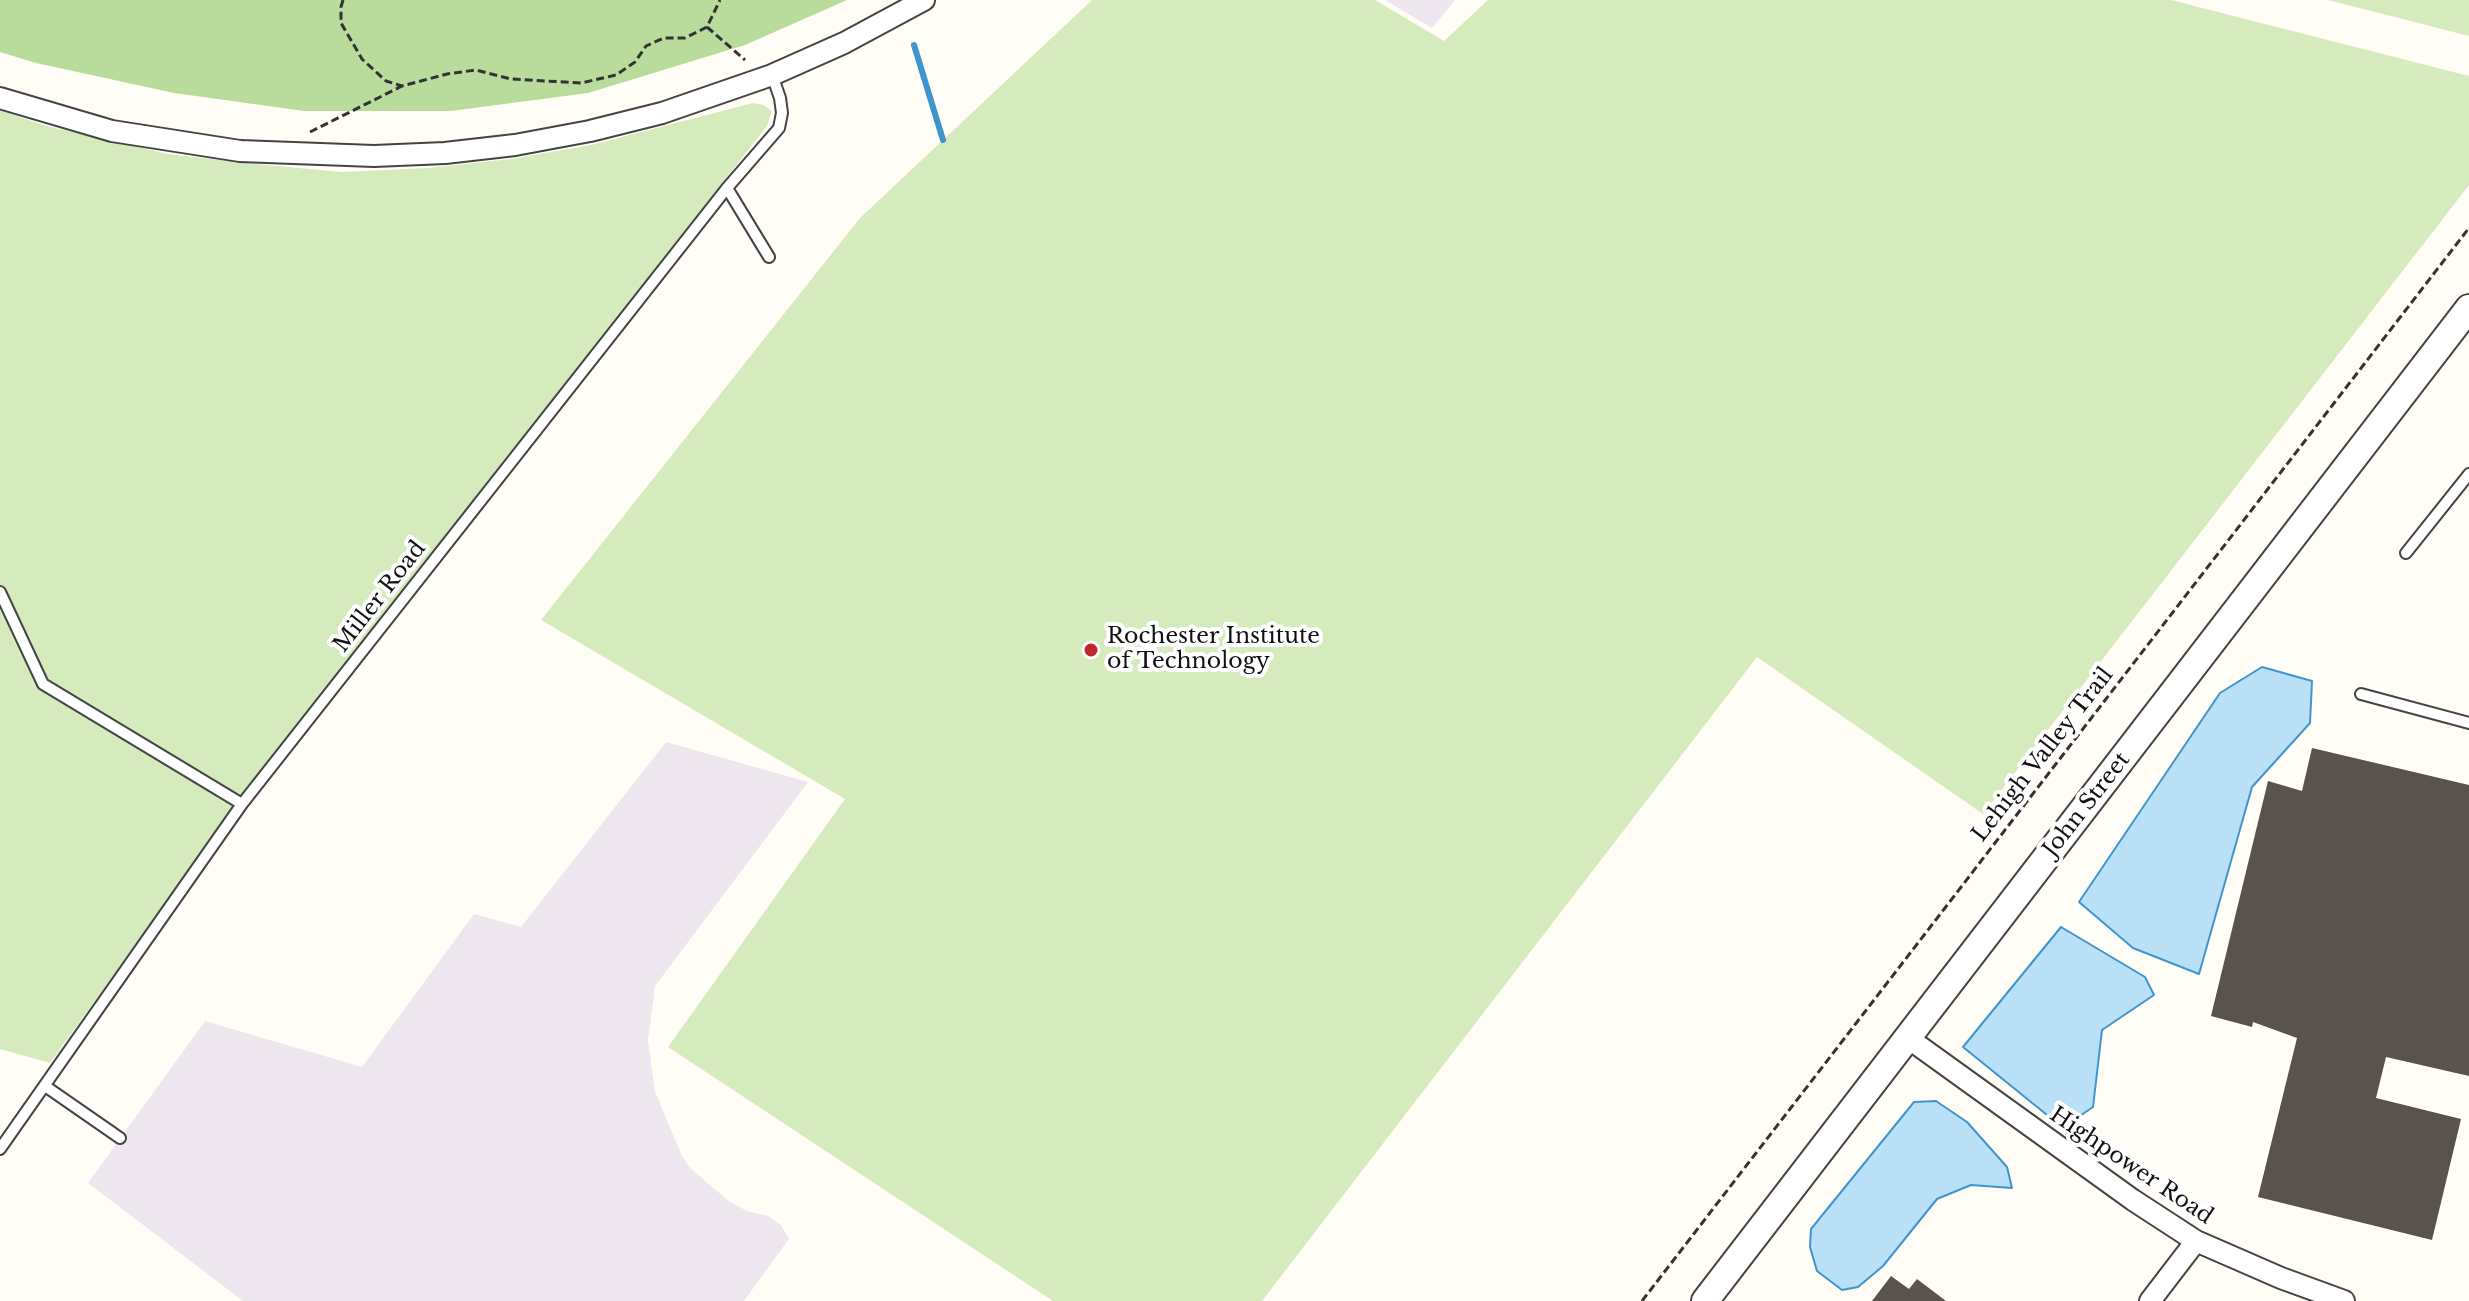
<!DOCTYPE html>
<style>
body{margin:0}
canvas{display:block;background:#fffdf5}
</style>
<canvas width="2469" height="1301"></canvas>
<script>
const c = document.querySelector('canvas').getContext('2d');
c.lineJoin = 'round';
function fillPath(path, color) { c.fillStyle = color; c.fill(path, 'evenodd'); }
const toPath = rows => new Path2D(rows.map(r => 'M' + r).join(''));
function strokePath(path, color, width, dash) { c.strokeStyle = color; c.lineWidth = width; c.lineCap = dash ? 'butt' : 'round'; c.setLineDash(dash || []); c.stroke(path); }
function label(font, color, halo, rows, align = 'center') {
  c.font = font + ' "Libre Baskerville",serif'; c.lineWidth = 8; c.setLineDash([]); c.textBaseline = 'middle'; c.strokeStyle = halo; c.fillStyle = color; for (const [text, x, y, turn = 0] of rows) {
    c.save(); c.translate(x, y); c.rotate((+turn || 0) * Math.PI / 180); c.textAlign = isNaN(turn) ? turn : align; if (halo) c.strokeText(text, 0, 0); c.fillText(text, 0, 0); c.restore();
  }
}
fillPath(toPath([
 [1385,0,1455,0,1432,28],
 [666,742,808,782,655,986,648,1040,655,1092,682,1156,690,1168,730,1202,747,1211,768,1216,781,1225,789,1239,744,1301,243,1301,88,1183,205,1021,362,1067,474,914,521,927]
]), '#eee6ef');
fillPath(toPath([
 [1092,0,1375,0,1444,41,1488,0,2171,0,2469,76,2469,185,1983,814,1757,657,1262,1301,1053,1301,668,1047,845,799,541,620,860,218],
 [2328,0,2469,0,2469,36],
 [753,103,764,105,772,111,767,126,262,769,50,1063,0,1049,0,110,43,125,168,154,255,164,342,172,428,168,511,159,591,145]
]), '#d5ebbd');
fillPath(toPath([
 [0,0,847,0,745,45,588,93,451,111,304,111,174,93,36,63,0,52]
]), '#b9dc9c');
const water = toPath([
 [2262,667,2312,681,2310,723,2252,787,2199,974,2133,948,2079,902,2220,693,2262,667],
 [2061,927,2145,977,2154,995,2102,1030,2093,1107,2077,1118,2052,1119,1963,1047,2061,927],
 [1936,1101,1967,1122,2007,1167,2012,1188,1971,1185,1937,1199,1883,1266,1858,1287,1842,1290,1817,1271,1810,1247,1811,1229,1914,1102,1936,1101]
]);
fillPath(water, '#b9e0f7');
strokePath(water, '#3f96cf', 2);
strokePath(toPath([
 [914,45,943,140]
]), '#3f96cf', 6);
fillPath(toPath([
 [2312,748,2469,785,2469,1076,2386,1057,2376,1098,2461,1119,2432,1240,2258,1197,2297,1038,2253,1022,2252,1027,2211,1016,2268,781,2302,791],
 [1891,1276,1909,1289,1917,1279,1946,1301,1872,1301]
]), '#5a524d');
const service = toPath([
 [727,188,769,257],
 [2406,553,2469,474],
 [0,592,43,684,242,804],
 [2361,694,2469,723],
 [45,1086,120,1138],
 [0,1149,242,804,727,188,779,128,782,113,780,98,772,75]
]);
const minor = toPath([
 [0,98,112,131,240,151,374,156,445,153,515,145,590,131,662,113,772,75,844,43,924,0],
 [1908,1038,2133,1200,2196,1241,2281,1278,2344,1301],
 [2150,1301,2196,1241]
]);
const tertiary = toPath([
 [1705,1301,2469,308]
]);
strokePath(service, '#444', 14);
strokePath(minor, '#444', 24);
strokePath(tertiary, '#444', 30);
strokePath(toPath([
 [343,0,341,7,341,23,362,59,386,81,402,86,447,74,476,70,511,79,581,83,616,75,635,62,646,46,664,38,685,38,707,27,720,0],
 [707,27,745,60],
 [310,132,402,86],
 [1642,1301,2469,228]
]), '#333', 3, [8, 4]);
strokePath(service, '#fff', 10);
strokePath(minor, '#fff', 20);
strokePath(tertiary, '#fff', 26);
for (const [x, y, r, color] of [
 [1091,650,8,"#c4262e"]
]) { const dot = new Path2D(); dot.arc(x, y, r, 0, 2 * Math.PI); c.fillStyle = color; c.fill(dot); strokePath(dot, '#fff', 3); }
label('22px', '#111', '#fff', [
 ["Miller Road",380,597,-52],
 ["Lehigh Valley Trail",2043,755,-52],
 ["John Street",2087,805,-52],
 ["Highpower Road",2131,1166,34]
]);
label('22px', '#111', '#fff', [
 ["Rochester Institute",1107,637],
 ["of Technology",1107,662]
], 'left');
</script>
